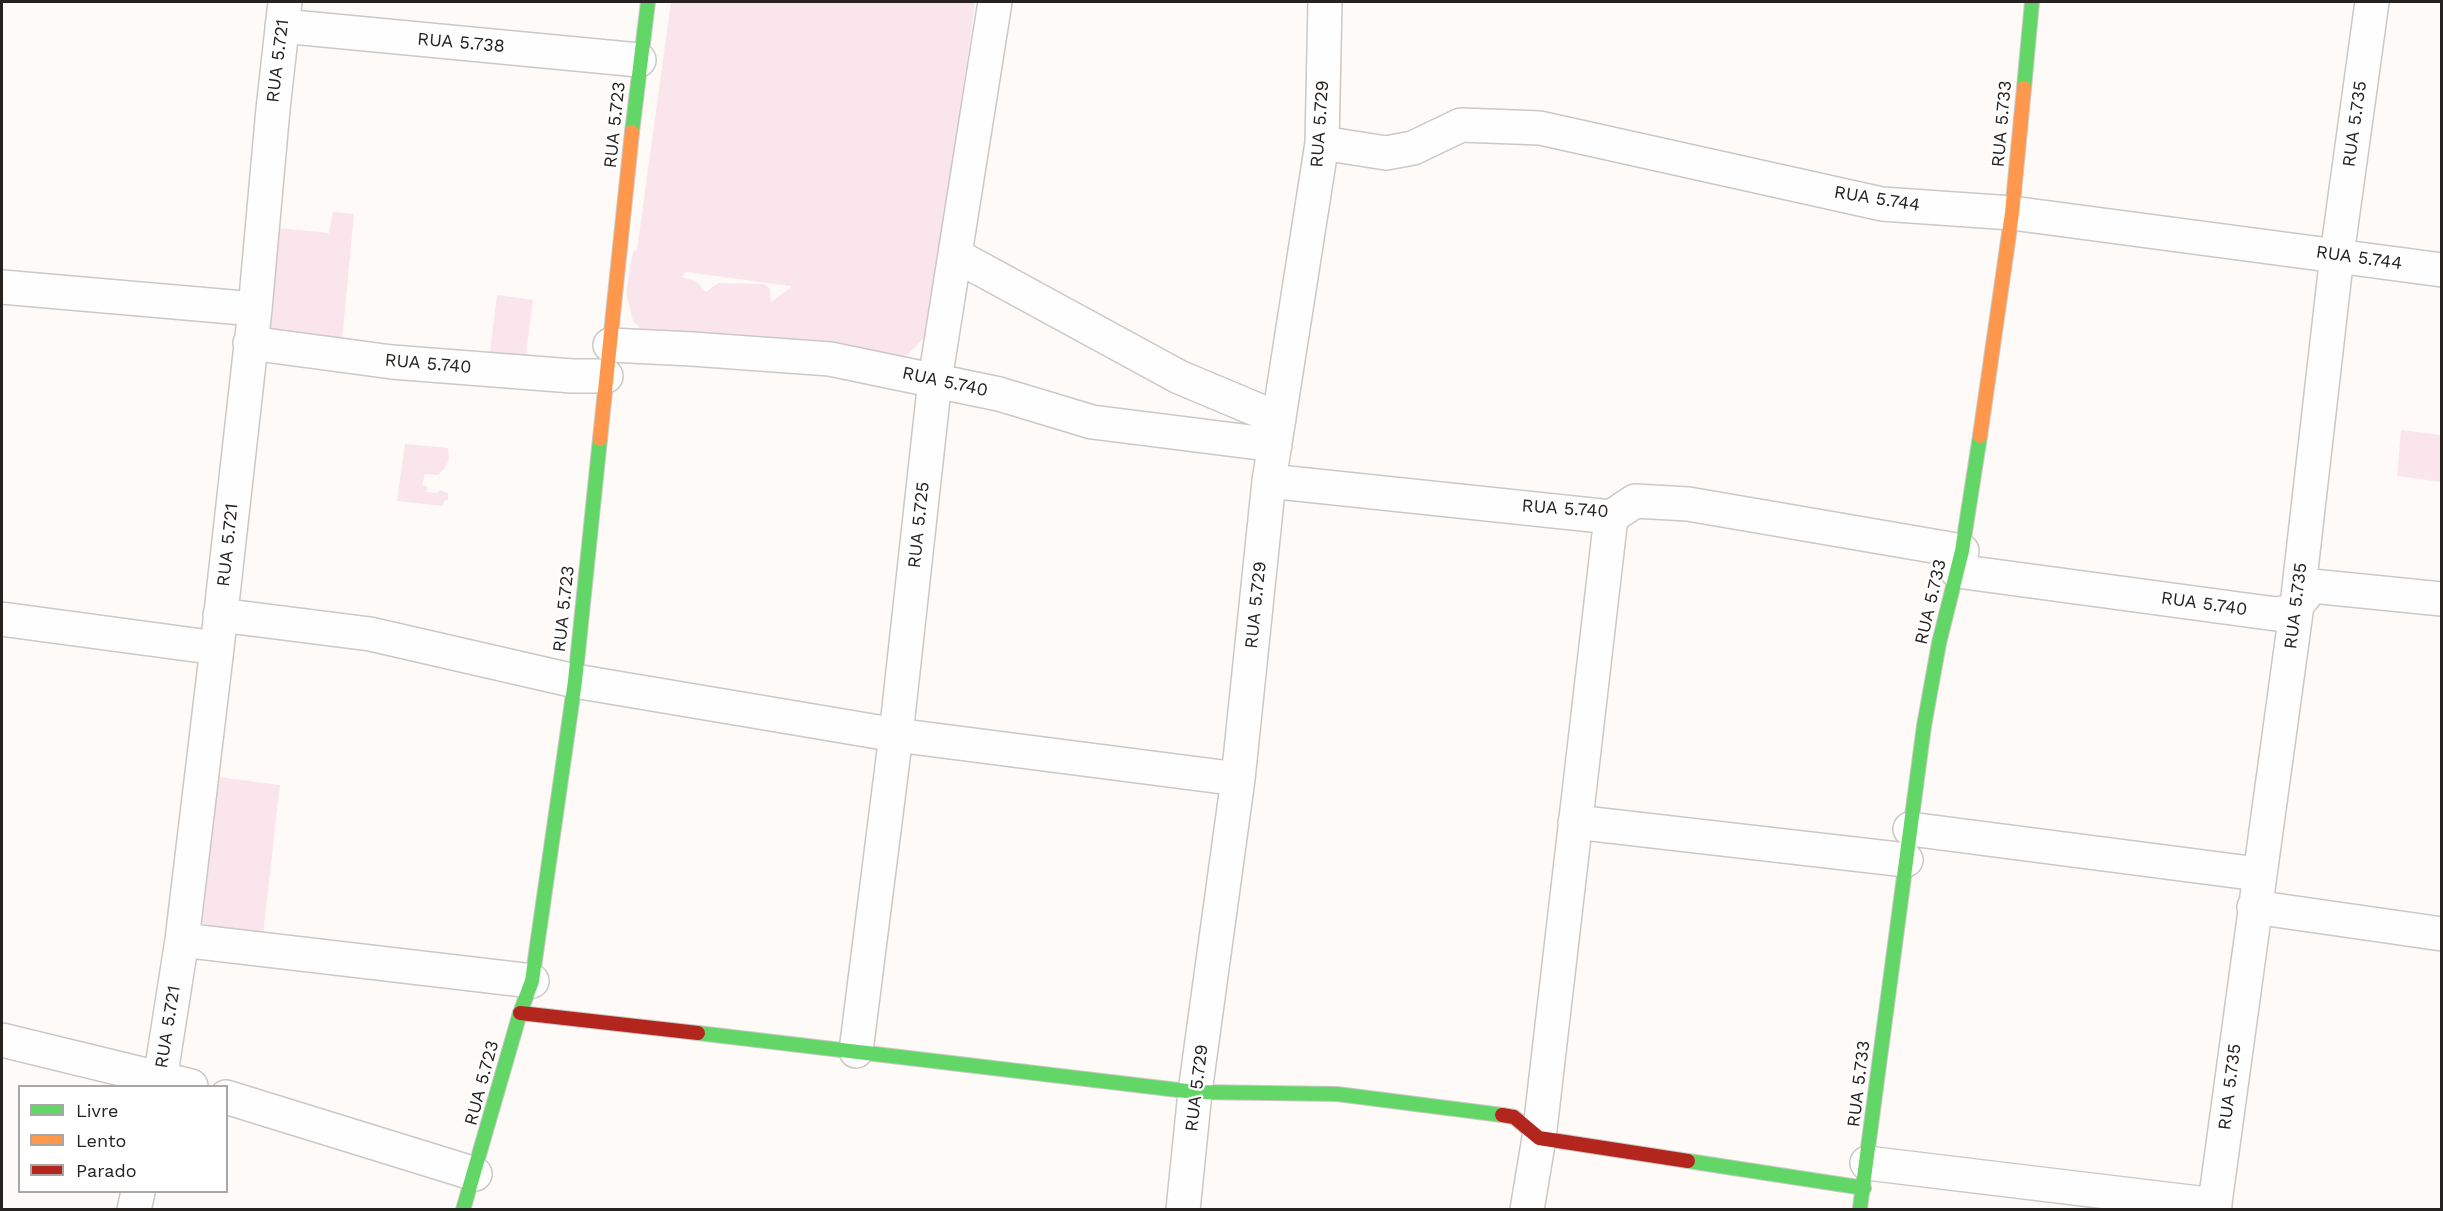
<!DOCTYPE html>
<style>
body{margin:0}
#map{position:relative;width:2443px;height:1211px;overflow:hidden;background:#fdfaf7;font-family:"Work Sans",sans-serif}
canvas{display:block}
.frame{position:absolute;inset:0;border:3px solid #252220;pointer-events:none}
.legend{position:absolute;left:18px;top:1085px;width:210px;height:108px;box-sizing:border-box;background:#fff;border:2px solid #a8a7a6;margin:0;padding:8px 10px;list-style:none;font-size:18px;color:#252220}
.legend li{display:flex;align-items:center;gap:12px;height:30px}
.legend b{width:30px;border:2px solid #a8a7a6}
</style>
<div id="map">
<canvas width="2443" height="1211"></canvas>
<div class="frame"></div>
<ul class="legend">
<li><b style="height:8px;background:#63d668"></b>Livre</li>
<li><b style="height:8px;background:#ff974d"></b>Lento</li>
<li><b style="height:8px;background:#b3261e"></b>Parado</li>
</ul>
</div>
<script>
const c = document.querySelector('canvas').getContext('2d');
c.lineJoin = 'round';
function fillPath(path, color) { c.fillStyle = color; c.fill(path, 'evenodd'); }
const toPath = rows => new Path2D(rows.map(r => 'M' + r).join(''));
function strokePath(path, color, width, dash) { c.strokeStyle = color; c.lineWidth = width; c.lineCap = dash ? 'butt' : 'round'; c.setLineDash(dash || []); c.stroke(path); }
function label(font, color, halo, rows, align = 'center') {
  c.font = font + ' "Work Sans",sans-serif'; c.lineWidth = 4.5; c.setLineDash([]); c.textBaseline = 'middle'; c.strokeStyle = halo; c.fillStyle = color; for (const [text, x, y, turn = 0] of rows) {
    c.save(); c.translate(x, y); c.rotate((+turn || 0) * Math.PI / 180); c.textAlign = isNaN(turn) ? turn : align; if (halo) c.strokeText(text, 0, 0); c.fillText(text, 0, 0); c.restore();
  }
}
fillPath(toPath([
 [671,2,975,2,931,331,907,355,896,358,650,338,633,321,626,293,633,251,637,250],
 [686,272,790,286,791,287,771,302,770,289,764,284,718,283,706,292,696,281,682,277],
 [333,212,354,214,342,341,266,331,279,228,329,233],
 [497,295,533,300,525,362,489,360],
 [2401,430,2441,435,2441,482,2397,476],
 [405,444,448,448,449,460,444,469,438,475,425,474,422,485,428,487,427,492,437,493,440,490,448,493,448,500,444,501,443,506,397,501],
 [211,776,280,785,263,935,194,922]
]), '#fae5ec');
const street = toPath([
 [282,26,639,60],
 [1322,143,1386,153,1413,148,1461,125,1540,128,1882,204,2012,213,2442,270],
 [955,255,1179,377,1279,419],
 [2,287,255,309],
 [250,343,392,362,572,376,606,376],
 [610,345,692,349,830,359,999,394,1092,422,1275,445],
 [1269,481,1611,517,1635,501,1688,504,1962,551],
 [1957,571,2276,614,2288,612,2297,605,2312,586,2442,599],
 [220,615,370,634,575,681,896,735,1238,779],
 [2,619,217,648],
 [1575,822,1906,860],
 [1910,829,2258,874],
 [2254,907,2442,934],
 [182,940,532,981],
 [2,1040,191,1086],
 [856,1051,896,735,935,380,995,2],
 [159,1086,182,940,217,648,255,309,273,109,285,2],
 [226,1097,475,1174],
 [1867,1163,2215,1205],
 [134,1210,138,1192],
 [1183,1210,1195,1092,1238,779,1269,481,1322,143,1325,2],
 [1527,1210,1539,1138,1611,517],
 [2214,1210,2297,605,2337,255,2372,2]
]);
const fast = toPath([
 [2024,88,2032,2],
 [632,132,648,2],
 [698,1033,1195,1092,1337,1094,1502,1115],
 [1688,1161,1864,1188],
 [1860,1208,1924,726,1939,643,1962,551,1980,436],
 [463,1210,520,1013,532,981,575,681,600,439]
]);
const slow = toPath([
 [1980,436,2012,213,2024,88],
 [600,439,632,132]
]);
const jam = toPath([
 [520,1013,698,1033],
 [1502,1115,1514,1117,1539,1138,1688,1161]
]);
strokePath(street, '#cbc8c6', 36);
strokePath(fast, '#cbc8c6', 16);
strokePath(slow, '#cbc8c6', 16);
strokePath(jam, '#cbc8c6', 16);
strokePath(street, '#fffefe', 33);
strokePath(fast, '#63d668', 14);
strokePath(slow, '#ff974d', 14);
strokePath(jam, '#b3261e', 14);
label('18px', '#252220', '#fff', [
 ["RUA 5.738",461,43,5],
 ["RUA 5.721",278,61,-83],
 ["RUA 5.729",1320,124,-86],
 ["RUA 5.733",2002,124,-85],
 ["RUA 5.735",2355,124,-82],
 ["RUA 5.723",615,125,-84],
 ["RUA 5.744",1877,199,9],
 ["RUA 5.744",2359,258,8],
 ["RUA 5.740",428,364,5],
 ["RUA 5.740",945,382,12],
 ["RUA 5.740",1565,509,4],
 ["RUA 5.725",919,525,-84],
 ["RUA 5.721",228,545,-84],
 ["RUA 5.733",1931,602,-77],
 ["RUA 5.740",2204,604,8],
 ["RUA 5.729",1256,605,-84],
 ["RUA 5.735",2296,606,-83],
 ["RUA 5.723",564,609,-84],
 ["RUA 5.721",168,1027,-81],
 ["RUA 5.723",482,1083,-75],
 ["RUA 5.733",1859,1084,-83],
 ["RUA 5.735",2230,1087,-83],
 ["RUA 5.729",1197,1088,-83]
]);
</script>
